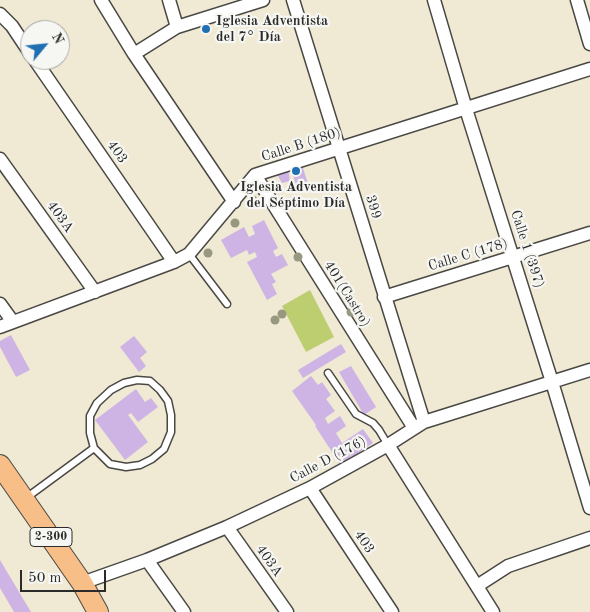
<!DOCTYPE html>
<meta charset="utf-8">
<style>
body{margin:0}
#map{position:relative;width:590px;height:612px;overflow:hidden;background:#f0e9d4;font-family:"Old Standard TT",serif}
canvas{display:block}
.north{position:absolute;left:20px;top:20px;width:50px;height:50px;box-sizing:border-box;background:#f6f6f2;border:1px solid #a5a5a2;border-radius:50%;rotate:62deg;font-size:14px;font-weight:700;line-height:20px;text-align:center;color:#2b2b2b}
.north::after{content:'';display:block;margin:auto;width:18px;height:22px;background:#1f6fb2;clip-path:polygon(50% 0,100% 100%,50% 72%,0 100%)}
.scale{position:absolute;left:20px;top:570px;width:86px;height:22px;box-sizing:border-box;border:2px solid #2b2b2b;border-top:0;padding-left:6px;font-size:15px;line-height:18px;white-space:nowrap;color:#2b2b2b;-webkit-text-stroke:4px #f6f6f2;paint-order:stroke}
</style>
<div id="map">
<canvas width="590" height="612"></canvas>
<div class="north">N</div>
<div class="scale">50 m</div>
</div>
<script>
const c = document.querySelector('canvas').getContext('2d');
c.lineJoin = 'round';
function fillPath(path, color) { c.fillStyle = color; c.fill(path, 'evenodd'); }
const toPath = rows => new Path2D(rows.map(r => 'M' + r).join(''));
function strokePath(path, color, width, dash) { c.strokeStyle = color; c.lineWidth = width; c.lineCap = dash ? 'butt' : 'round'; c.setLineDash(dash || []); c.stroke(path); }
function label(font, color, halo, rows, align = 'center') {
  c.font = font + ' "Old Standard TT",serif'; c.lineWidth = 4.5; c.setLineDash([]); c.textBaseline = 'middle'; c.strokeStyle = halo; c.fillStyle = color; for (const [text, x, y, turn = 0] of rows) {
    c.save(); c.translate(x, y); c.rotate((+turn || 0) * Math.PI / 180); c.textAlign = isNaN(turn) ? turn : align; if (halo) c.strokeText(text, 0, 0); c.fillText(text, 0, 0); c.restore();
  }
}
fillPath(toPath([
 [310,290,334,337,306,352,282,306]
]), '#bdce70');
fillPath(toPath([
 [302,165,309,187,298,191,291,169],
 [288,169,290,181,282,183,277,174],
 [264,220,278,248,273,251,276,257,282,254,288,265,271,274,276,282,272,284,277,294,267,300,247,262,257,257,255,252,249,255,247,250,231,258,221,240,244,227,249,237,255,234,252,226],
 [11,335,30,370,16,377,0,347,0,341],
 [134,336,147,352,140,358,146,366,139,372,120,347],
 [341,344,346,352,303,378,298,370],
 [351,366,376,407,364,415,339,372],
 [311,376,318,385,322,382,331,395,326,399,335,411,325,418,328,424,340,416,346,426,336,433,342,443,363,429,373,443,352,457,346,447,351,457,340,464,315,426,316,425,292,391],
 [136,389,145,402,151,398,158,407,138,422,131,413,128,415,148,442,125,460,95,420],
 [0,560,31,612,14,612,0,588]
]), '#cdb4e5');
const lane = toPath([
 [189,254,227,304],
 [328,373,356,414,373,423,379,430,388,445],
 [26,498,94,448,110,464,126,467,140,465,152,459,164,449,171,432,171,415,168,401,160,390,150,381,137,380,124,383,111,390,97,403,90,416,90,433,94,448]
]);
const street = toPath([
 [101,0,134,54,234,202],
 [169,0,177,27],
 [293,0,424,422],
 [434,0,466,109,552,382,590,508],
 [577,0,590,44],
 [0,14,12,26,30,53],
 [134,54,177,27,263,0],
 [35,60,174,262],
 [0,159,95,292],
 [255,175,414,428],
 [384,297,590,233],
 [0,304,13,322],
 [0,327,174,262,189,254,255,175,590,69],
 [388,445,493,612],
 [310,488,392,612],
 [227,527,287,612],
 [147,560,184,612],
 [82,583,147,560,227,527,310,488,388,445,424,422,590,370],
 [477,586,508,566,590,538]
]);
const primary = toPath([
 [0,465,82,583,98,612]
]);
strokePath(lane, '#494844', 9);
strokePath(street, '#494844', 15);
strokePath(primary, '#494844', 22);
strokePath(lane, '#fff', 6);
strokePath(street, '#fff', 12);
strokePath(primary, '#f7be87', 20);
c.fillStyle = '#989780';
for (const [x, y] of [
 [253,200],
 [235,223],
 [208,253],
 [298,257],
 [351,312],
 [282,314],
 [275,320]
]) { c.beginPath(); c.arc(x, y, 4.5, 0, 2 * Math.PI); c.fill(); }
for (const [x, y, r, color] of [
 [206,29,5,"#1f6fb2"],
 [296,171,5,"#1f6fb2"]
]) { const dot = new Path2D(); dot.arc(x, y, r, 0, 2 * Math.PI); c.fillStyle = color; c.fill(dot); strokePath(dot, '#f6f6f2', 2); }
for (const [x, y, w] of [
 [51,537,42]
]) { const box = new Path2D(); box.roundRect(x - w / 2, y - 9.5, w, 19, 4); c.fillStyle = '#f6f6f2'; c.fill(box); strokePath(box, '#2b2b2b', 1); }
label('bold 12px', '#2b2b2b', null, [
 ["2-300",51,537]
]);
label('bold 14px', '#2b2b2b', '#f6f6f2', [
 ["Iglesia Adventista",216,21],
 ["del 7° Día",216,37],
 ["Iglesia Adventista",296,187,"center"],
 ["del Séptimo Día",296,203,"center"]
], 'left');
label('14px', '#2b2b2b', '#f6f6f2', [
 ["Calle B (180)",301,145,-18],
 ["403",117,152,55],
 ["399",373,207,73],
 ["403A",60,217,54],
 ["Calle 1 (397)",527,249,72],
 ["Calle C (178)",468,255,-17],
 ["401(Castro)",347,294,58],
 ["Calle D (176)",328,460,-28],
 ["403",364,542,56],
 ["403A",269,561,55]
]);
</script>
